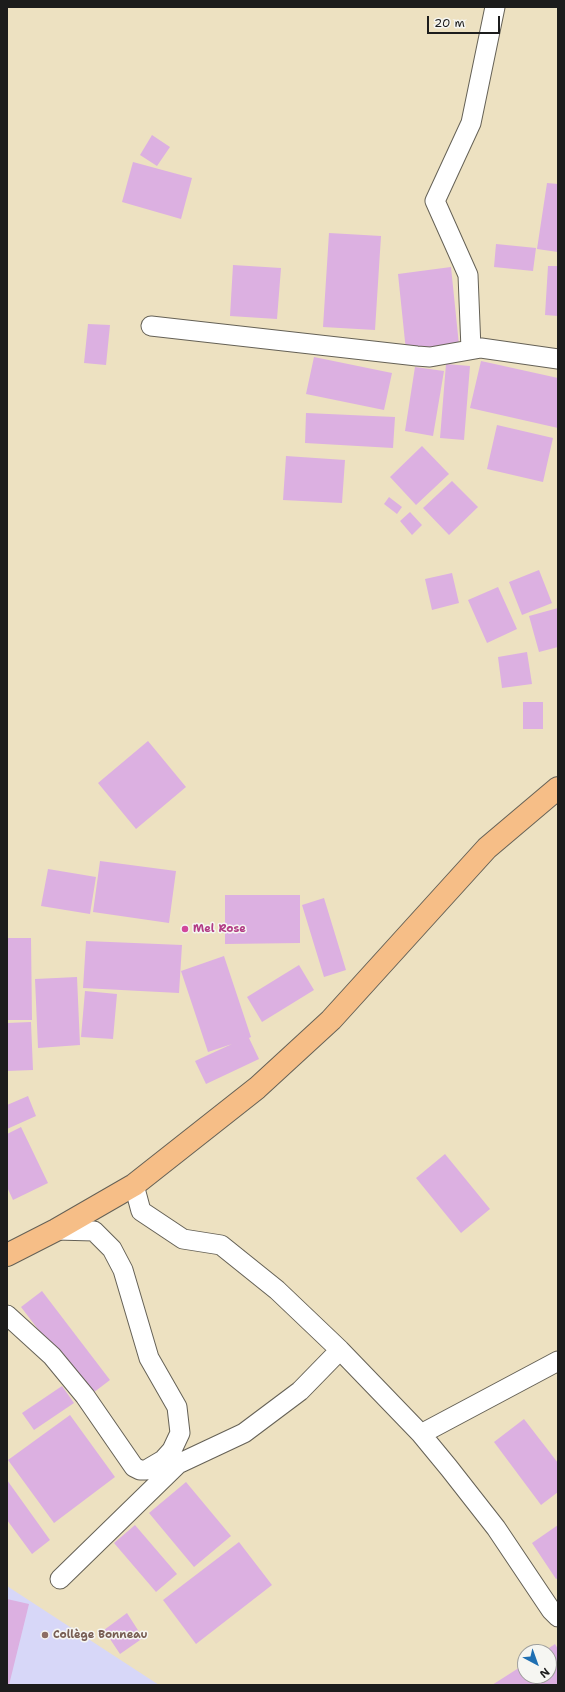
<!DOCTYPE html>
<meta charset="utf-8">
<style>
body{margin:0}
#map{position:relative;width:565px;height:1692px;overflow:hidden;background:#ede1c1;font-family:"Shantell Sans",sans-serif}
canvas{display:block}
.frame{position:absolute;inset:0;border:8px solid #1c1c1c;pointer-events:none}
.north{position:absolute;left:517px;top:1644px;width:40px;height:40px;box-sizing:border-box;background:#f6f6f2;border:1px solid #9f9f9c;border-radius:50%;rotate:139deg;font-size:11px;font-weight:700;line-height:16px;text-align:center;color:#1c1c1c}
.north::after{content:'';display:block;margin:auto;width:14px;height:18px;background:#1f6fb2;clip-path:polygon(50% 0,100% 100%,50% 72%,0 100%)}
.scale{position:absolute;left:427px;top:16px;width:73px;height:18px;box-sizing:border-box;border:2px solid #1c1c1c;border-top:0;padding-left:5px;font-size:12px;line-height:14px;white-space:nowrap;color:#1c1c1c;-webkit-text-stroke:3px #f6f6f2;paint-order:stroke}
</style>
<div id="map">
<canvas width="565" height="1692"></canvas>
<div class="frame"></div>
<div class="north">N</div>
<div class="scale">20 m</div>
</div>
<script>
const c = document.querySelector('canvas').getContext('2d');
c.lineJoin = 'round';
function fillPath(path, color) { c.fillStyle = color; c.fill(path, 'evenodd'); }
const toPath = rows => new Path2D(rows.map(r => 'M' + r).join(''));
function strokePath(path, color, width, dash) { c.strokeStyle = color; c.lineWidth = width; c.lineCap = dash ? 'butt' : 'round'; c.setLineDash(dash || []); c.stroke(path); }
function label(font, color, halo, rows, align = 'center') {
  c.font = font + ' "Shantell Sans",sans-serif'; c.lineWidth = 3; c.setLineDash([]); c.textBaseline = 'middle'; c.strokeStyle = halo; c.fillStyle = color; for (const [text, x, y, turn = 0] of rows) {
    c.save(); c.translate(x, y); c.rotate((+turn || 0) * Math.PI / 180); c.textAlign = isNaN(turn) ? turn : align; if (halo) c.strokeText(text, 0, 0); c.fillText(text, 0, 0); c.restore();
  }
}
fillPath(toPath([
 [7,1586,159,1685,7,1685]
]), '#d7d7f8');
fillPath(toPath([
 [152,135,170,147,157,166,140,155],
 [133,162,192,178,181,219,122,202],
 [547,183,558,184,558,252,537,249],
 [329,233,381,236,375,330,323,327],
 [496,244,536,248,533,271,494,267],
 [233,265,281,268,277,319,230,316],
 [548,266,558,266,558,316,545,315],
 [451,267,459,345,406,351,398,274],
 [88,324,110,325,106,365,84,363],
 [314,357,392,373,384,410,306,394],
 [481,361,558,378,558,428,470,408],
 [446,364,470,366,464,440,440,438],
 [415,367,444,371,433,436,405,431],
 [306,413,395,417,393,448,305,443],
 [497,425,553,438,543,482,487,469],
 [422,446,449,474,416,505,390,477],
 [286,456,345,460,342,503,283,500],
 [452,481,478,507,449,535,423,508],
 [389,497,402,507,397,514,384,504],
 [410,512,422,525,412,535,400,521],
 [539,570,552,603,522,615,509,582],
 [452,573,459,603,432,610,425,579],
 [498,587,517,629,487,643,468,600],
 [558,608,558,647,539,652,529,616],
 [527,652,532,684,502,688,498,657],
 [523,702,543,702,543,729,523,729],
 [148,741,186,787,136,829,98,783],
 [100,861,176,871,169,923,93,912],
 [48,869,96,877,90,914,41,906],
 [225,895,300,895,300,943,225,944],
 [324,898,346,970,324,977,302,905],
 [7,938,31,938,32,1020,7,1020],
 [86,941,182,945,179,993,83,988],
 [224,956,251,1037,249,1038,259,1059,206,1084,195,1061,232,1044,208,1052,181,971],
 [299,965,314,990,262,1022,247,997],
 [77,977,80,1045,38,1048,35,979],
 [85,991,117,994,113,1039,81,1037],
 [31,1022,33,1070,7,1071,7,1023],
 [28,1096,36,1116,7,1129,7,1105],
 [21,1127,48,1183,13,1200,7,1187,7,1134],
 [445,1154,490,1209,461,1233,416,1178],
 [42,1291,110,1380,89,1396,21,1307],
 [62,1386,74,1403,34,1430,22,1413],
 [70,1415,115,1477,54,1523,8,1460],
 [524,1419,558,1463,558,1492,541,1505,494,1442],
 [7,1480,50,1540,32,1554,7,1520],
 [186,1482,231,1536,194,1567,149,1513],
 [135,1525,177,1574,156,1592,114,1543],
 [558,1525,558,1578,556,1579,532,1543],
 [239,1542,272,1585,196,1644,163,1600],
 [7,1599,29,1604,9,1685,7,1685],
 [127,1613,143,1638,120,1654,104,1630],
 [555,1644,558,1649,558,1685,492,1685,525,1664,525,1676,549,1676,549,1652,543,1652]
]), '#dcb0e1');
const street = toPath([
 [151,326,417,356,430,357,481,348,558,359],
 [471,349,468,275,435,201,471,123,495,7],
 [134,1185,141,1211,183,1239,221,1245,277,1290,340,1350,421,1434,449,1468,496,1528,551,1610,558,1617],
 [7,1315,52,1356,85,1396,134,1467,140,1470,146,1470,163,1460,172,1450,180,1433,177,1407,149,1358,123,1270,112,1249,94,1231,56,1230],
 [421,1434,558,1361],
 [60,1579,178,1464,244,1433,300,1391,340,1350]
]);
const primary = toPath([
 [7,1255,56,1230,134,1185,257,1088,331,1020,487,848,558,788]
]);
strokePath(street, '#656156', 21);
strokePath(primary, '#656156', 24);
strokePath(street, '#fff', 19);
strokePath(primary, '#f6be87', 22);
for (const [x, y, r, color] of [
 [185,929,4,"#d1479c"],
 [45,1635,4,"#8d6e63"]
]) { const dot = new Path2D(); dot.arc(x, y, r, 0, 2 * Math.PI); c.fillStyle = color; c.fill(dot); strokePath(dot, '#f6f6f2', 1.5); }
label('bold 11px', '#b23c85', '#f6f6f2', [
 ["Mel Rose",193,929]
], 'left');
label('bold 11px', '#785e54', '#f6f6f2', [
 ["Collège Bonneau",53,1635]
], 'left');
</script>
